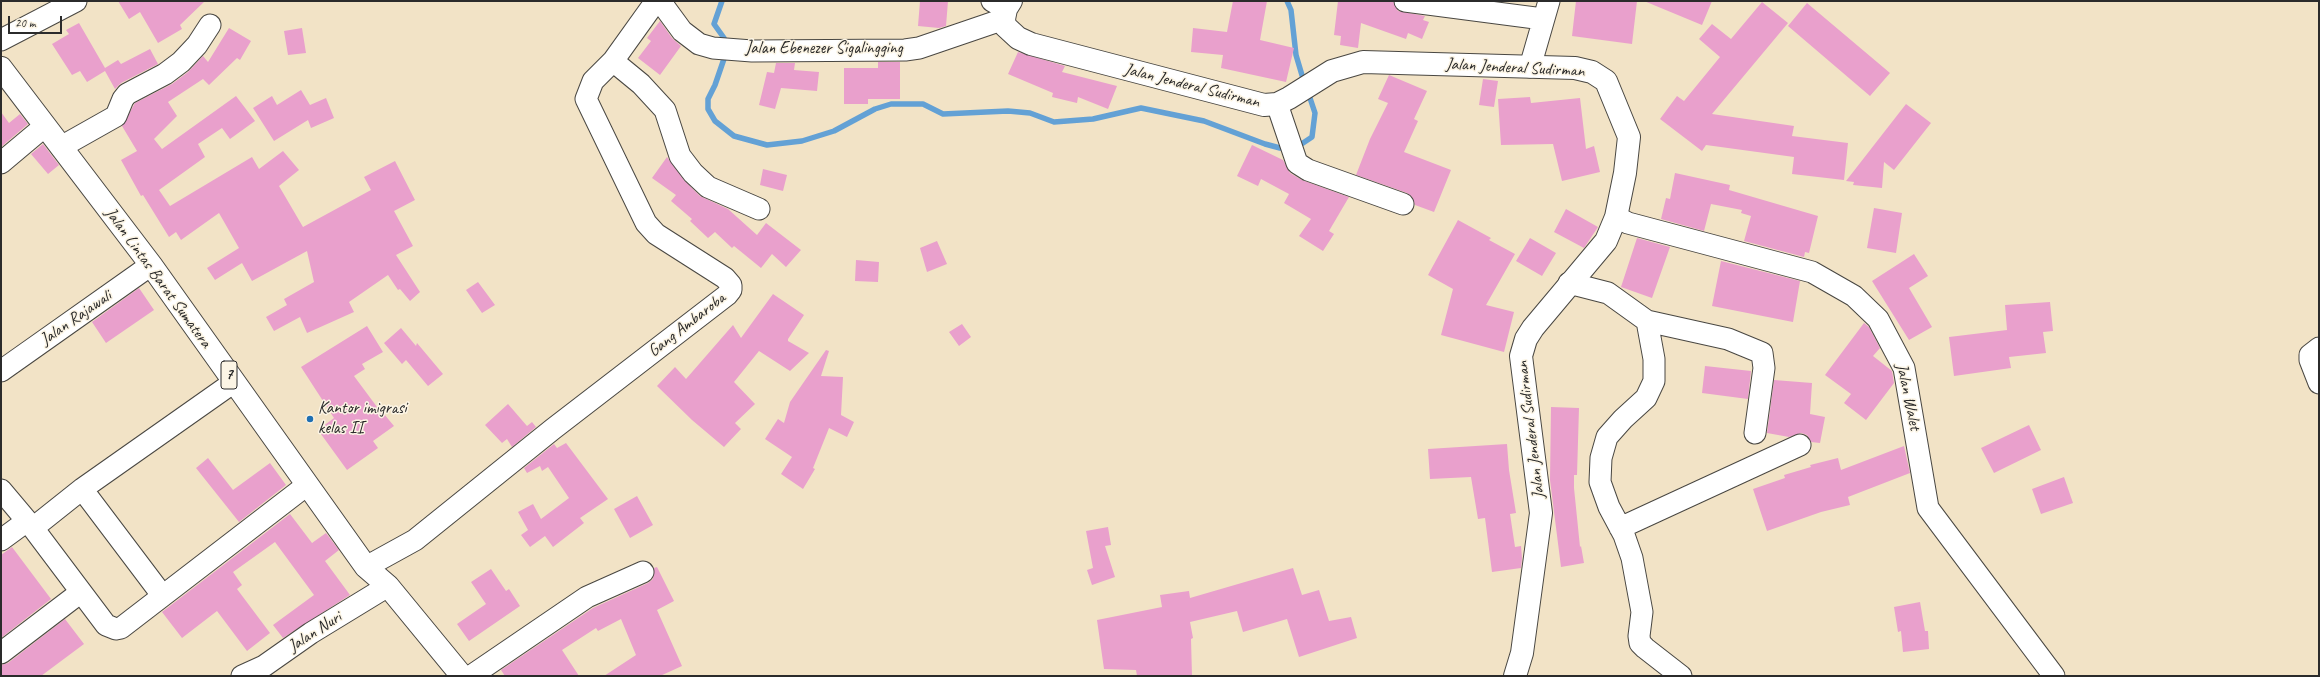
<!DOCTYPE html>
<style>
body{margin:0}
#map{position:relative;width:2320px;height:677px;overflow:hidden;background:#f2e3c6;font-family:Caveat,sans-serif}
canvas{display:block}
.frame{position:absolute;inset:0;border:2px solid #2b2b2b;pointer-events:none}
.scale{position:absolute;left:8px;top:16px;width:54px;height:18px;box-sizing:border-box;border:2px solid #2b2b2b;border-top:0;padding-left:5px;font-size:12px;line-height:14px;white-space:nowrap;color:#2b2b2b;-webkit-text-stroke:3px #fcf5e5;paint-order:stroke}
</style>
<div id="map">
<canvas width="2320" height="677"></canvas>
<div class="frame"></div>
<div class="scale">20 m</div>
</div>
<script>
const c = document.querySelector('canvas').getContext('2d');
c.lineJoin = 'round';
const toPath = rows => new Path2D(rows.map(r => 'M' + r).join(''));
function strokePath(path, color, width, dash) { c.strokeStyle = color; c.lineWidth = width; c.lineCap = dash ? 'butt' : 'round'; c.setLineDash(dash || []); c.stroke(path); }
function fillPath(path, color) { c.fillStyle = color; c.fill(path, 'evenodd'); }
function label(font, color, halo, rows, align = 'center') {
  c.font = font + ' Caveat,sans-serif'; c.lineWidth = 3; c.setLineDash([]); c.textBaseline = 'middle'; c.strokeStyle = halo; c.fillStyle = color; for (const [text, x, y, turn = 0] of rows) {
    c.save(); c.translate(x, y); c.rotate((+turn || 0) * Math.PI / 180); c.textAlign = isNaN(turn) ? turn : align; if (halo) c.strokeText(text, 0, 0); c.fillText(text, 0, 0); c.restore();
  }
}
strokePath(toPath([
 [722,1,714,24,724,38,725,45],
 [1287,1,1291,10,1296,55,1304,82],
 [726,53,715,85,708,99,708,109,715,121,734,136,767,145,802,141,834,131,875,109,891,104,923,104,943,114,1008,111,1030,113,1054,122,1093,119,1141,108,1204,121,1265,144,1280,148,1288,147],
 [1297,147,1312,137,1315,113,1308,92]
]), '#63a1d5', 5.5);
fillPath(toPath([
 [118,1,205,1,180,25,182,29,158,43,140,12,129,19],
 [920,1,948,1,946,26,939,28,918,26],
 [1233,1,1267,1,1260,40,1294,48,1286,82,1221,68,1223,55,1191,52,1193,28,1227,32],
 [1338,1,1393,1,1398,11,1425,16,1423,20,1429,22,1422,39,1408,33,1406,39,1361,23,1358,48,1340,45,1341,36,1334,35],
 [1576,1,1637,1,1632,44,1572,36],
 [1644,1,1712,1,1702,25],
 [1762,2,1788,23,1712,114,1794,126,1792,136,1848,143,1844,180,1792,174,1794,157,1706,145,1702,151,1660,119,1677,96,1684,101,1720,57,1699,39,1712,24,1731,39],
 [1807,3,1890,73,1870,96,1788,26],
 [660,21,672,38,681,46,660,75,638,58,651,41,647,38],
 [79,23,105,68,118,60,121,64,150,49,158,64,121,83,115,89,105,71,87,82,80,71,72,75,52,44,69,34,66,30],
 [229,28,251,41,240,60,237,58,209,85,203,79,168,102,177,116,154,139,162,149,236,96,255,121,230,139,222,128,198,144,205,157,159,190,170,206,252,157,259,169,283,151,299,170,279,186,303,227,371,190,364,177,395,161,415,200,394,211,413,246,396,255,420,292,410,301,400,289,398,290,388,275,349,302,354,312,307,333,300,317,274,331,266,317,287,305,284,299,314,282,307,251,252,281,242,263,215,280,207,268,239,248,219,213,181,240,176,232,169,237,143,195,141,196,121,160,137,151,122,126,135,103,172,84,188,72,203,56,208,62],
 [302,28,306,53,288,55,284,31],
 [1018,52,1065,66,1062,72,1117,86,1108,109,1078,97,1077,103,1052,97,1053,93,1008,74],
 [878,62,900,62,900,99,868,99,868,104,844,104,844,68,878,68],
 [776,63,795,63,794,70,819,72,817,91,781,88,775,109,759,105,767,72,774,73],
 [1389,75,1427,91,1414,119,1418,121,1404,152,1451,170,1434,212,1415,205,1412,197,1407,193,1356,175,1370,139,1388,103,1378,99],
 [1483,79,1498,81,1494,107,1479,105],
 [301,90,310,105,326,98,334,118,311,128,308,120,274,141,253,108,272,96,277,105],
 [1530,97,1531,103,1580,98,1586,149,1594,146,1600,172,1562,181,1553,144,1501,145,1498,99],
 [1906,104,1931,123,1894,170,1884,162,1882,188,1853,185,1854,182,1846,181],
 [1,112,9,123,20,114,28,124,1,147],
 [43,144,59,165,48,174,31,154],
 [1252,145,1283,160,1290,173,1302,180,1349,197,1329,231,1334,234,1323,251,1299,236,1311,219,1284,203,1289,194,1261,179,1258,186,1237,176],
 [667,157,684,180,700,196,728,209,757,235,766,223,801,250,786,267,772,254,761,268,734,246,732,248,715,232,708,238,690,221,692,219,671,201,676,195,652,178],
 [763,169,787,175,783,191,760,185],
 [1675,173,1730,185,1729,190,1818,216,1809,253,1805,252,1804,257,1744,241,1751,216,1741,213,1742,210,1711,204,1704,231,1661,219,1666,198,1670,199],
 [1874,208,1902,213,1896,253,1867,248],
 [1566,209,1598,227,1584,248,1554,232],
 [1458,220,1491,238,1489,240,1515,254,1486,305,1514,312,1504,352,1441,335,1453,289,1428,275],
 [1530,238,1556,253,1542,276,1516,261],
 [1637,238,1670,247,1652,298,1621,287],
 [937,241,947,264,927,272,920,248],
 [1914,254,1928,276,1909,288,1932,327,1909,340,1872,281],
 [856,260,879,262,878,282,855,281],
 [1721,261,1800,281,1793,322,1712,306],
 [478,282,495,305,482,313,466,290],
 [139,288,154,310,106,343,92,322],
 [773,294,804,315,788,339,788,341,809,353,790,371,759,351,734,382,755,404,735,423,741,429,724,447,692,420,657,386,675,367,686,379,733,325,741,338],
 [2050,302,2053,331,2043,332,2046,353,2009,357,2011,368,1954,376,1949,337,2007,330,2005,305],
 [1864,323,1869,327,1880,348,1873,356,1892,371,1894,383,1866,420,1844,403,1851,394,1825,375],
 [962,324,971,337,959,346,949,332],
 [367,326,383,352,362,364,365,369,354,376,383,415,384,414,394,426,373,441,378,448,347,470,318,430,334,418,301,367],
 [401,328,416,346,417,343,443,374,428,386,406,360,402,364,384,343],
 [826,350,829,351,821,376,843,377,841,415,854,422,847,437,829,428,813,468,815,469,803,489,781,474,792,457,765,439,778,419,784,423,790,402],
 [1705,366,1751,371,1748,399,1702,393],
 [1774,380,1812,383,1810,414,1825,417,1820,443,1811,442,1807,435,1801,433,1789,437,1767,433],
 [508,404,527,426,532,422,536,427,512,447,507,439,502,443,485,425],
 [1551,407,1579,408,1577,475,1574,475,1574,488,1580,547,1581,546,1584,563,1561,567,1550,480],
 [2029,425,2041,450,1994,473,1981,448],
 [566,443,608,499,580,518,584,523,553,547,545,536,530,547,521,535,528,530,518,512,533,504,541,519,569,498,548,467,542,471,540,466,527,473,524,468,554,444,557,448],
 [1507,444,1509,470,1516,513,1510,514,1515,547,1521,546,1522,558,1521,568,1492,572,1485,518,1478,519,1471,477,1430,479,1428,449],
 [1904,446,1910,473,1848,497,1850,505,1821,512,1767,531,1753,489,1785,478,1784,475,1811,467,1810,465,1838,458,1841,470],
 [208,458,233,490,270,463,286,485,239,522,196,468],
 [2064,477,2073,503,2041,514,2032,489],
 [637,496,653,525,630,538,614,509],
 [290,514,312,543,326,533,339,550,325,561,350,595,283,638,273,625,314,595,275,542,233,572,242,585,237,589,270,633,247,651,217,611,182,638,162,612],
 [1108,527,1111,545,1105,546,1115,577,1092,585,1087,570,1093,568,1086,531],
 [12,547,51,599,1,638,1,555],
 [657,567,674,601,657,610,682,666,660,676,604,676,636,655,621,619,598,631,596,628,562,650,579,676,505,676,501,670,593,608,648,583,653,579,654,568],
 [1293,568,1302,595,1319,590,1329,621,1351,617,1357,638,1299,657,1287,619,1243,632,1237,611,1190,622,1193,638,1191,639,1192,676,1137,676,1136,670,1104,669,1097,620,1162,607,1160,595,1189,591,1190,598],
 [491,569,506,591,509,589,520,606,469,641,457,624,486,604,471,582],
 [1920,602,1925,631,1928,631,1929,649,1903,652,1901,631,1898,632,1894,607],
 [65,619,84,644,41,676,1,676,1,665,8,663]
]), '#e9a0cc');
const street = toPath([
 [660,1,682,31,699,44,713,48,752,51,905,50,919,48,1004,19],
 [992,1,1006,9],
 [1405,1,1543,19],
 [1,40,76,1],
 [613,61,641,84,665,110,680,156,693,173,708,187,759,209],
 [1530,67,1549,1],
 [1277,104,1297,163,1308,170,1403,204],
 [61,147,116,116,123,99,127,94,165,74,181,62,197,45,210,25],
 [1,163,45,126],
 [1616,217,1628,223,1812,272,1854,296,1878,319,1904,368,1928,508,2054,676],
 [1569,283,1608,293,1647,321,1654,359,1654,381,1646,398,1623,419,1607,437,1601,458,1600,482,1609,507,1624,535,1632,558,1642,612,1639,636,1640,643,1645,648,1681,676],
 [1647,321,1728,339,1762,353,1764,368,1755,433],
 [2319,348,2310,355,2310,360,2319,383],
 [1,371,151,265],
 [82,489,162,595],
 [1,490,33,528,106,625,116,629,121,628,307,485],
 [33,528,82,489,234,382],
 [1620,528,1800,445],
 [1,540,27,521],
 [366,567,415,540,553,429,727,295,731,290,731,285,725,278,656,234,646,223,586,99,593,81,613,61,656,1],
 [1,653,81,592],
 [242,676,264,666,311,633,388,586],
 [471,676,587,597,643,572]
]);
const secondary = toPath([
 [1011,1,1006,9,1004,19,1005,26,1018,38,1031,44,1264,105,1277,104,1289,98,1332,71,1363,62,1575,68,1592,72,1606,81,1629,137,1625,173,1616,217,1606,241,1533,328,1526,339,1521,356,1541,513,1522,653,1515,676]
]);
const highway = toPath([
 [1,68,151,265,366,567,388,586,462,676]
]);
strokePath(street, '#494742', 23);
strokePath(secondary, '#494742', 24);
strokePath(highway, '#494742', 24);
strokePath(street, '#fff', 21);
strokePath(secondary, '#fff', 22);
strokePath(highway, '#fff', 22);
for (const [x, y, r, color] of [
 [310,419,4,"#1f6fb2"]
]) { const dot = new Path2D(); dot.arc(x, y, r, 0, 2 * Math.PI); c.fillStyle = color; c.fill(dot); strokePath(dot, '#fcf5e5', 1.5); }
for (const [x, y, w] of [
 [229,375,16]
]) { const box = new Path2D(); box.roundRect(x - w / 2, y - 14, w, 28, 3); c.fillStyle = '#fcf5e5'; c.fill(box); strokePath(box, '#2b2b2b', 1); }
label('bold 16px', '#2b2b2b', null, [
 ["7",229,375]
]);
label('17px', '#2b2b2b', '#fcf5e5', [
 ["Jalan Ebenezer Sigalingging",824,49],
 ["Jalan Jenderal Sudirman",1515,68,3],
 ["Jalan Jenderal Sudirman",1192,86,14],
 ["Jalan Lintas Barat Sumatera",158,278,54],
 ["Jalan Rajawali",76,318,-35],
 ["Gang Ambaroba",687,325,-38],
 ["Jalan Walet",1908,397,78],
 ["Jalan Jenderal Sudirman",1531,430,-97],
 ["Jalan Nuri",315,632,-33]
]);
label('17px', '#2b2b2b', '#fcf5e5', [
 ["Kantor imigrasi",318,409],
 ["kelas II",318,429]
], 'left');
</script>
